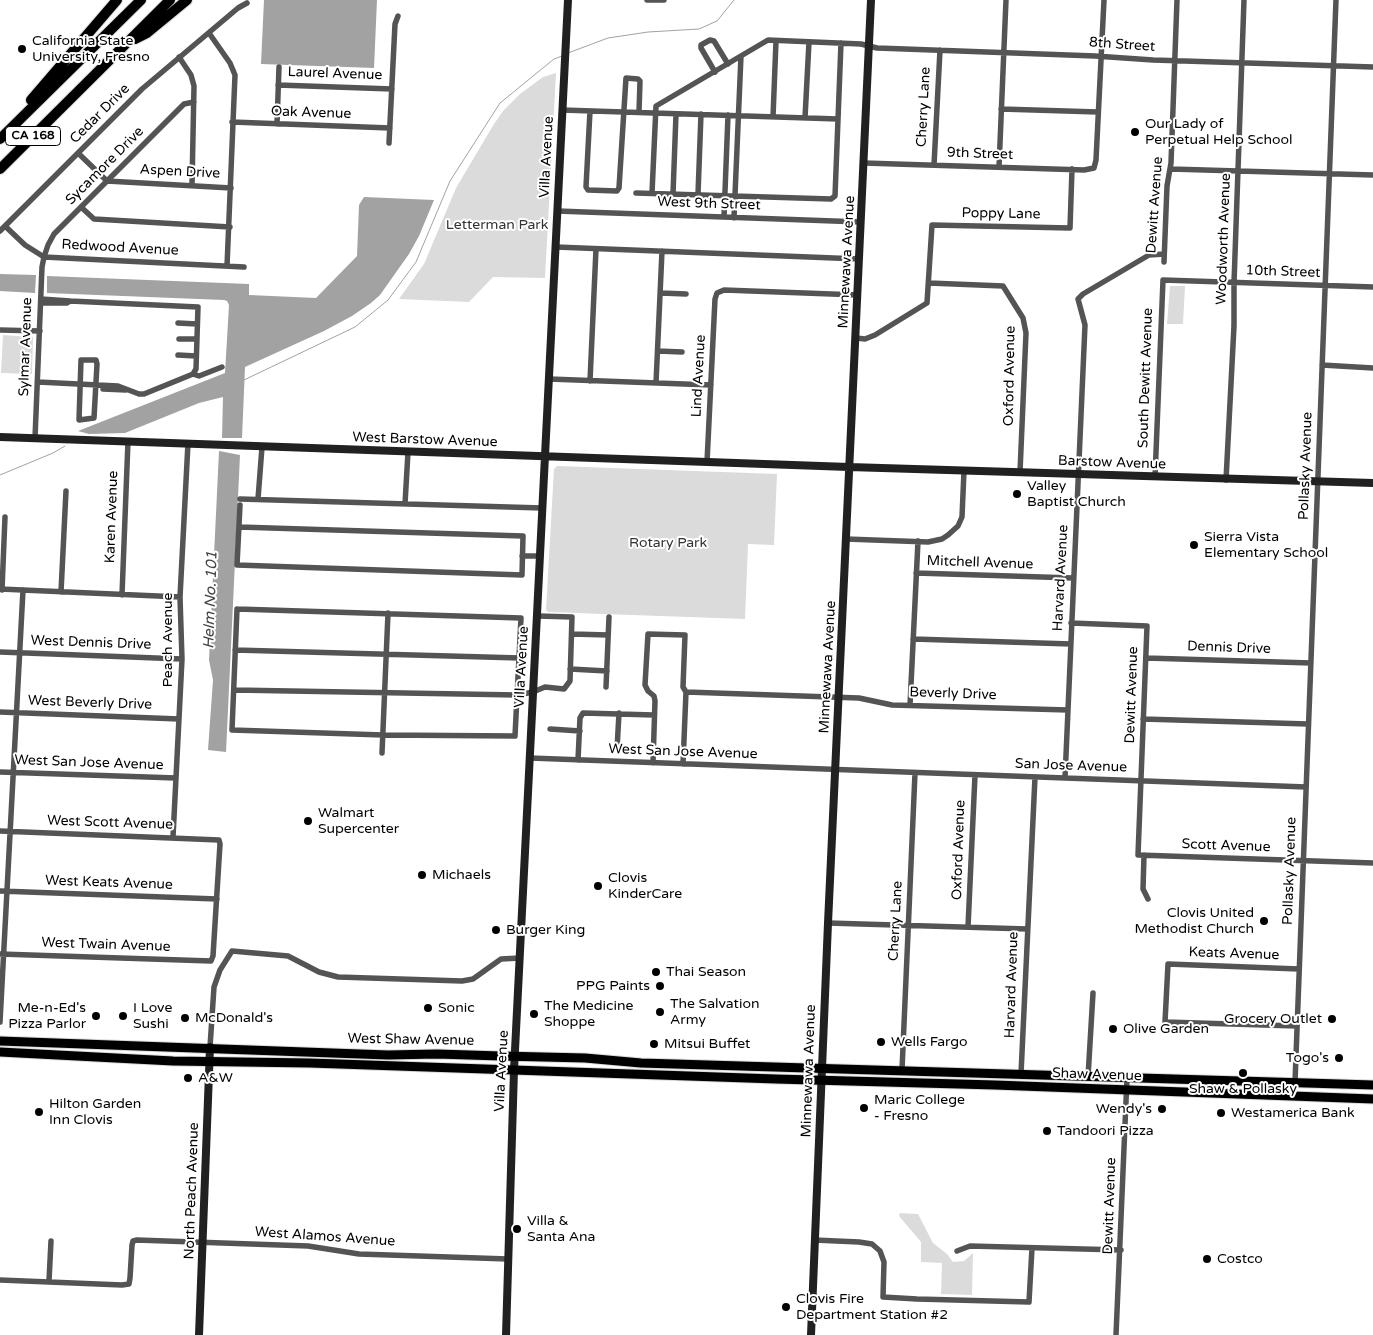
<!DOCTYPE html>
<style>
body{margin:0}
canvas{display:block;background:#fff}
</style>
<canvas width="1373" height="1335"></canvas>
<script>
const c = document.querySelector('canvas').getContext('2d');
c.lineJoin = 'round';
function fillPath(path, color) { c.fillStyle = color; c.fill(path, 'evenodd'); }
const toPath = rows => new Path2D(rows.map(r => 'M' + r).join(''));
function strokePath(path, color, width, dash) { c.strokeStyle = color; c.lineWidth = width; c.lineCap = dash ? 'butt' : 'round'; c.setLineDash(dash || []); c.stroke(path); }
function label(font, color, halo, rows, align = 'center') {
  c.font = font + ' "Varela Round",sans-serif'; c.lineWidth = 4; c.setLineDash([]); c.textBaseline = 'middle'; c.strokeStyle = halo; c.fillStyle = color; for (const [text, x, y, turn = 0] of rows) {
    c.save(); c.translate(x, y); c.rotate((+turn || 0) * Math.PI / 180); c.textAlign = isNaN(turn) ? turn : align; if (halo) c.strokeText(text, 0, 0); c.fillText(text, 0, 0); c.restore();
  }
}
fillPath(toPath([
 [556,73,545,278,493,277,469,302,399,299,424,264,456,188,494,124,503,111,520,94,543,77],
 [1170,286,1185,286,1183,324,1167,324],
 [3,335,33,337,32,374,1,373],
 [557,466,777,474,774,545,748,544,745,619,548,612,546,610,554,469],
 [900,1213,918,1214,933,1243,947,1254,953,1262,964,1261,973,1253,972,1295,941,1294,942,1263,921,1262,921,1242,899,1216]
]), '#dbdbdb');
fillPath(toPath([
 [264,0,377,0,374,68,261,64],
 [364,197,434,200,419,236,409,254,380,295,371,303,352,316,324,331,245,367,242,438,222,438,223,397,199,403,125,433,89,434,78,431,225,373,229,305,227,301,224,300,47,293,47,276,249,284,249,295,316,298,357,256,359,205],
 [0,274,36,275,35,293,0,291],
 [219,451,240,455,226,752,208,750,213,680,209,660]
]), '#a2a2a2');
strokePath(toPath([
 [568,53,608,38,648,32,699,29,717,21,734,0],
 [244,380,355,327,388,300,416,262,450,181,500,103,554,59,562,56],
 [0,475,53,453,65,446]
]), '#a2a2a2', 1);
const primary = toPath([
 [0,1041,388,1055,437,1054,501,1056,585,1058,641,1063,1373,1085],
 [0,1052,173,1061,310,1063,776,1079,995,1085,1373,1099]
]);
const highway = toPath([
 [135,39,147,33,187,0],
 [31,100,117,0],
 [0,139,141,0],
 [0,169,170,0]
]);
strokePath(primary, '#dbdbdb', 11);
strokePath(highway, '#dbdbdb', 12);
strokePath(toPath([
 [647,0,664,0],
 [209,33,230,63,235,75,227,266],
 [179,57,191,75,194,86,192,185],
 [715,72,701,48,701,45,710,40,714,41,728,64],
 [278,85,392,89],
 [1001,109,1098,112],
 [562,110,838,119],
 [590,111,586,187,588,190,617,191,619,188,626,78,638,79,640,81,639,112],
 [773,117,776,41],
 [805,118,809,42],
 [232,122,390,128],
 [277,124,279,67],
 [389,143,395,24,398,16],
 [78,153,107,181,231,188],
 [864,163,1084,170,1094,168,1096,160,1104,0],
 [934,165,940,50],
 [999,167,1006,0],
 [1171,169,1373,175],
 [636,193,831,199,835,196,841,43],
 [652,193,656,106,768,40,861,44,877,48,905,49,1095,56,1153,60,1373,67],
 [673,194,676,114],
 [698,194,701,114],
 [81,207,94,219,230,227],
 [557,211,861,222],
 [724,217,728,115],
 [734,218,741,56],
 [5,226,25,245,44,257,244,267],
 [0,231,142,89,238,8,247,3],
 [556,247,859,259],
 [1164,262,1167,186,1171,163,1177,0],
 [929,283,1003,286,1023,318,1026,333,1020,472],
 [661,293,686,294],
 [70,301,198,307,196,369,193,374],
 [41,303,67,303,70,301,41,299],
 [178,323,197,324],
 [0,330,40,331],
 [856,338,865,339,875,335,927,303,932,225,1070,228,1072,169],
 [179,339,197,339],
 [658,351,682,352],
 [178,355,196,356],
 [81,360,96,360,97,364,94,418,79,420,81,360],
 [1322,365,1373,368],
 [549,379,711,385],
 [590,381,596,249],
 [38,382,118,386,139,394,144,394,193,374,199,376,222,367],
 [656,383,662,251],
 [103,389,126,390],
 [35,438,42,267,44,257,48,245,54,234,184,104,194,102],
 [707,462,715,299,717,293,724,290,858,295],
 [1155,477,1163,280,1373,287],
 [1226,480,1234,326,1234,283,1244,0],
 [240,499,542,508],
 [258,499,262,447],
 [405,504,408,452],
 [239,527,523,536,522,575,237,565,240,505],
 [846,539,928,542,942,539,948,535,958,526,962,517,964,471],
 [522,556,540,556],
 [916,573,1073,578],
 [0,589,180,597],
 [2,590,5,517],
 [61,592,66,491],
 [122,595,128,441],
 [237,609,521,618,515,736,383,735,232,730,237,609],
 [1071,623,1147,626,1138,855,1373,863],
 [572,634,608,635],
 [913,639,1071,644],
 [235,650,520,658],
 [0,652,182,659],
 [1146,658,1311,663],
 [570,669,607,671],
 [606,687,609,617],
 [234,690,517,695,533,692,545,687,564,689,570,681,572,617,538,616],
 [686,692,859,698,892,705,1068,710],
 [910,705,918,541],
 [0,712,179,719],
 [1143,719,1308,724],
 [550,729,580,731],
 [617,749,619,713],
 [382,753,388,613],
 [530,758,1306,787],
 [578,760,580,718,583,713,654,715],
 [653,763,655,701,654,696,648,691,645,685,648,634,685,635,683,687,686,692,683,764],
 [0,772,176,778],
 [1065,778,1085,325,1078,299,1083,294,1149,255,1164,254],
 [0,831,219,840,220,844,213,956,211,961,0,954],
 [173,837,182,659,180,597,188,443],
 [1144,855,1143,889,1148,899],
 [0,891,217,899],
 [828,923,1027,929],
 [968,927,975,775],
 [0,1022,23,590],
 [1297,1026,1165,1022,1168,964,1299,969],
 [210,1047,214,987,220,970,232,951,288,956,319,972,338,977,462,981,473,979,501,959,520,958],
 [902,1070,915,773],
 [1021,1074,1035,777],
 [1088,1077,1093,993],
 [1295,1083,1336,0],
 [814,1240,859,1242,872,1244,880,1251,884,1262,883,1297,917,1299,1029,1302,1032,1248],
 [957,1251,970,1246,1121,1250],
 [0,1280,122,1285,129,1284,130,1278,132,1245,133,1241,137,1240,308,1246,359,1254,508,1259],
 [49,1281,51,1241],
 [1116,1335,1127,1078]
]), '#545454', 5.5);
strokePath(toPath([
 [0,437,849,467,1373,483],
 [199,1335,210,1047],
 [506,1335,514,1070,568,0],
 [811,1335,828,923,871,0]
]), '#212121', 8);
strokePath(primary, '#000', 9);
strokePath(highway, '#000', 10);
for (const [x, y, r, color] of [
 [22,49,5,"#000"],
 [1135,132,5,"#000"],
 [1017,494,5,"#000"],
 [1194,545,5,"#000"],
 [308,821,5,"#000"],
 [422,875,5,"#000"],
 [598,886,5,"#000"],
 [1264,921,5,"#000"],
 [496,930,5,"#000"],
 [656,972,5,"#000"],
 [660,986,5,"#000"],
 [428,1008,5,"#000"],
 [660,1012,5,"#000"],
 [534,1014,5,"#000"],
 [96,1016,5,"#000"],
 [123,1016,5,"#000"],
 [185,1018,5,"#000"],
 [1332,1019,5,"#000"],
 [1113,1029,5,"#000"],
 [881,1042,5,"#000"],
 [654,1044,5,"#000"],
 [1339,1058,5,"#000"],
 [1243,1073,5,"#000"],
 [188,1078,5,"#000"],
 [864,1108,5,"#000"],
 [1162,1109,5,"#000"],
 [39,1112,5,"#000"],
 [1221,1113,5,"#000"],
 [1047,1131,5,"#000"],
 [517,1229,5,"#000"],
 [1207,1259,5,"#000"],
 [786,1307,5,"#000"]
]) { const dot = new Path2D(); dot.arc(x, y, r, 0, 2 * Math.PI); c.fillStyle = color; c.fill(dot); strokePath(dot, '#fff', 2); }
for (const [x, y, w] of [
 [33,136,55]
]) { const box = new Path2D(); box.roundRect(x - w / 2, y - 9.5, w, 19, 4); c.fillStyle = '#fff'; c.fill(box); strokePath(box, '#000', 1); }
label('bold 12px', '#000', null, [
 ["CA 168",33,136]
]);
label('14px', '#000', '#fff', [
 ["California State",32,41],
 ["University, Fresno",32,57],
 ["Our Lady of",1145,124],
 ["Perpetual Help School",1145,140],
 ["Valley",1027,486],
 ["Baptist Church",1027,502],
 ["Sierra Vista",1204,537],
 ["Elementary School",1204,553],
 ["Walmart",318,813],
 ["Supercenter",318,829],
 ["Michaels",432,875],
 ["Clovis",608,878],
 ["KinderCare",608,894],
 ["Clovis United",1254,913,"right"],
 ["Methodist Church",1254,929,"right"],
 ["Burger King",506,930],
 ["Thai Season",666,972],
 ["PPG Paints",650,986,"right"],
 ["The Salvation",670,1004],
 ["Army",670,1020],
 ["The Medicine",544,1006],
 ["Shoppe",544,1022],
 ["Me-n-Ed's",86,1008,"right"],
 ["Pizza Parlor",86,1024,"right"],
 ["I Love",133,1008],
 ["Sushi",133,1024],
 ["Sonic",438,1008],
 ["McDonald's",195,1018],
 ["Grocery Outlet",1322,1019,"right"],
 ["Olive Garden",1123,1029],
 ["Wells Fargo",891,1042],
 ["Mitsui Buffet",664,1044],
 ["Togo's",1329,1058,"right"],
 ["A&W",198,1078],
 ["Shaw & Pollasky",1243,1089,"center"],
 ["Maric College",874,1100],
 ["- Fresno",874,1116],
 ["Hilton Garden",49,1104],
 ["Inn Clovis",49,1120],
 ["Wendy's",1152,1109,"right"],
 ["Westamerica Bank",1231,1113],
 ["Tandoori Pizza",1057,1131],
 ["Villa &",527,1221],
 ["Santa Ana",527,1237],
 ["Costco",1217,1259],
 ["Clovis Fire",796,1299],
 ["Department Station #2",796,1315]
], 'left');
label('14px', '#000', '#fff', [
 ["8th Street",1122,45,4],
 ["Laurel Avenue",335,74,2],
 ["Cherry Lane",924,107,-87],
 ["Oak Avenue",311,113,2],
 ["Cedar Drive",100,114,-45],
 ["9th Street",980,154,2],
 ["Villa Avenue",547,157,-87],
 ["Sycamore Drive",105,166,-45],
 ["Aspen Drive",180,172,3],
 ["West 9th Street",709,204,2],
 ["Dewitt Avenue",1155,205,-86],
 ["Poppy Lane",1001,214,1],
 ["Woodworth Avenue",1224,239,-88],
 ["Redwood Avenue",120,248,3],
 ["Minnewawa Avenue",847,262,-87],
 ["10th Street",1283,272,2],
 ["Sylmar Avenue",26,347,-88],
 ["Lind Avenue",699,376,-87],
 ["Oxford Avenue",1010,376,-89],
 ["South Dewitt Avenue",1146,378,-88],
 ["West Barstow Avenue",425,440,2],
 ["Barstow Avenue",1112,463,2],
 ["Pollasky Avenue",1306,466,-88],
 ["Karen Avenue",112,517,-88],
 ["Mitchell Avenue",980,563,2],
 ["Harvard Avenue",1061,578,-87],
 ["Peach Avenue",168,640,-90],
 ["West Dennis Drive",91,643,2],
 ["Dennis Drive",1229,648,2],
 ["Villa Avenue",522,667,-87],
 ["Minnewawa Avenue",828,667,-87],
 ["Beverly Drive",953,694,2],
 ["Dewitt Avenue",1132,695,-88],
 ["West Beverly Drive",90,703,2],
 ["West San Jose Avenue",683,752,2],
 ["West San Jose Avenue",89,763,2],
 ["San Jose Avenue",1071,766,2],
 ["West Scott Avenue",110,823,2],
 ["Scott Avenue",1226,846,2],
 ["Oxford Avenue",959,850,-88],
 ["Pollasky Avenue",1290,871,-88],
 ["West Keats Avenue",109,883,2],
 ["Cherry Lane",896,921,-87],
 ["West Twain Avenue",106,945,2],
 ["Keats Avenue",1234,954,2],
 ["Harvard Avenue",1012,985,-88],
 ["West Shaw Avenue",411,1040,1],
 ["Villa Avenue",502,1071,-87],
 ["Minnewawa Avenue",809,1071,-88],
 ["Shaw Avenue",1097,1075,2],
 ["North Peach Avenue",192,1191,-88],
 ["Dewitt Avenue",1110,1206,-88],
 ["West Alamos Avenue",325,1237,4]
]);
label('14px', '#323232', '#fff', [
 ["Letterman Park",497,225],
 ["Rotary Park",668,543]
]);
label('italic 15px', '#434343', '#fff', [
 ["Helm No. 101",211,600,-88]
]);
</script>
